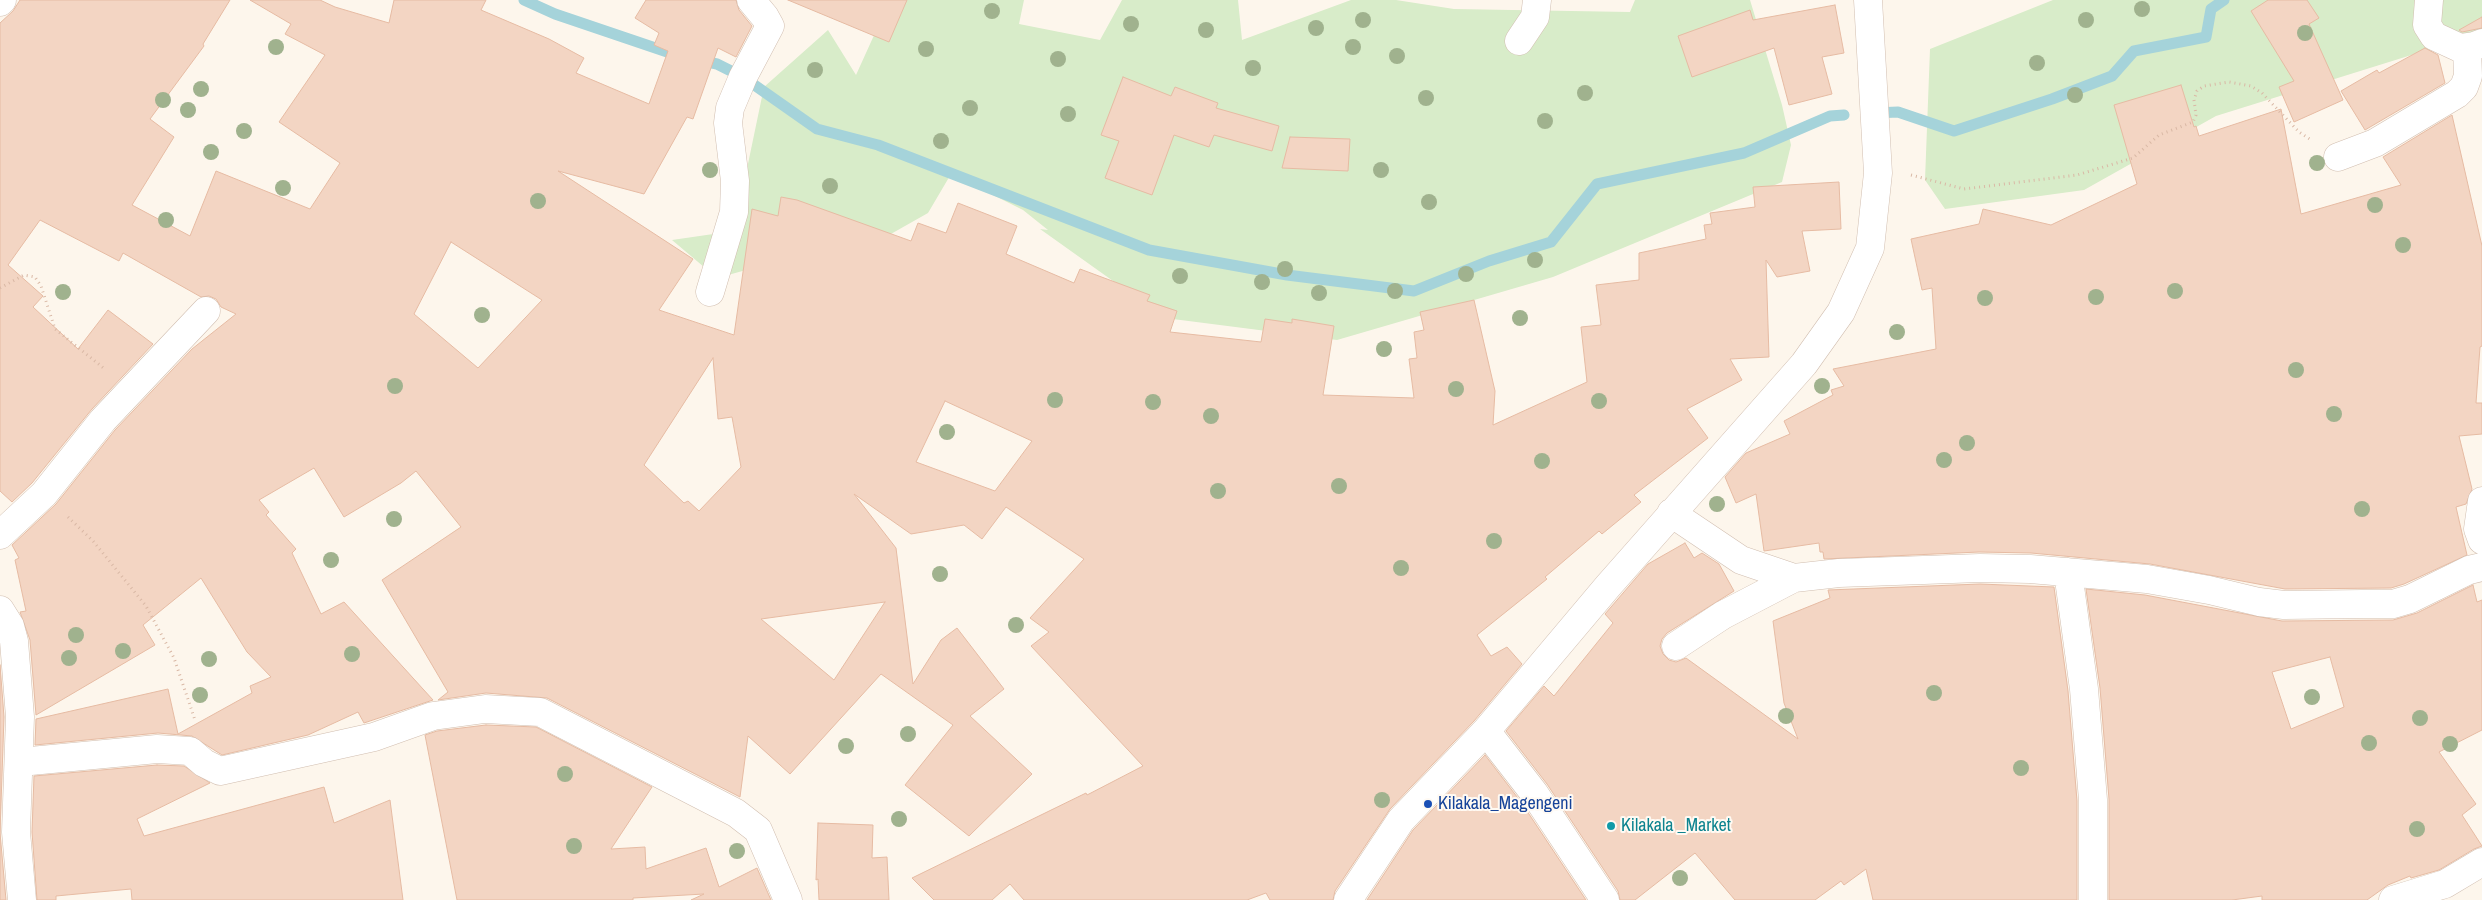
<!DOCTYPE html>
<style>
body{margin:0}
canvas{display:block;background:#fdf6ec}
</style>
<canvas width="2482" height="900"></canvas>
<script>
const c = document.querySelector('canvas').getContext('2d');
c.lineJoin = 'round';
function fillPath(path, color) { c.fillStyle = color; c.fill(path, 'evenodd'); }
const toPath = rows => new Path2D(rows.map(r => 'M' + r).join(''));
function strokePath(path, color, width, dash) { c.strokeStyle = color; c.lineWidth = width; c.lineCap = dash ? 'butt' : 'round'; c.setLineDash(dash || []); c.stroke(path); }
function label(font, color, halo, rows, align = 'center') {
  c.font = font + ' "Archivo Narrow",sans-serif'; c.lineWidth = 4; c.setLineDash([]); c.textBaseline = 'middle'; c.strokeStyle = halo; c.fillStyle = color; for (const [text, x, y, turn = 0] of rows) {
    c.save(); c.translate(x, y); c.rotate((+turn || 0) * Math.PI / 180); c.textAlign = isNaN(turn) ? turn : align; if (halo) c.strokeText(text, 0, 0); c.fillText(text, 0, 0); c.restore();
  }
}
fillPath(toPath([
 [890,0,1024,0,1019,24,1100,40,1122,0,1238,0,1242,40,1351,0,1396,0,1454,9,1630,12,1635,0,1750,0,1782,105,1791,145,1782,182,1553,277,1337,340,1165,318,1040,229,1048,230,1023,210,951,174,928,213,882,239,801,255,717,278,672,240,734,231,764,87,828,30,856,75],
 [2053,0,2482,0,2482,33,2216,116,2084,190,1945,209,1925,180,1930,49]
]), '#d8ecc9');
strokePath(toPath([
 [524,0,555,14,682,57],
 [698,60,717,64,743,77,817,129,878,145,1149,250,1287,275,1414,291,1489,261,1551,242,1597,184,1744,153,1830,116,1844,115],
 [1875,113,1898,112,1954,131,2052,99,2112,76,2134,51,2206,37,2211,9,2224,0]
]), '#a5d3da', 11);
const building = toPath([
 [20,0,230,0,203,44,204,46,150,119,174,137,132,205,190,236,216,171,310,209,340,163,279,122,325,55,285,34,291,24,250,0,320,0,335,7,389,23,394,0,486,0,481,10,549,39,584,58,576,73,649,104,668,51,654,45,659,33,635,18,646,0,736,0,739,10,752,26,736,57,718,48,693,119,687,117,644,194,558,171,693,259,659,310,734,335,752,209,778,216,781,197,797,200,911,241,918,223,946,233,958,203,1017,226,1006,254,1074,283,1080,269,1150,295,1147,301,1177,311,1170,332,1261,342,1265,319,1292,323,1292,319,1334,326,1323,395,1414,398,1409,359,1417,358,1414,332,1424,330,1420,312,1474,300,1495,391,1493,425,1587,382,1581,327,1601,325,1596,285,1639,280,1639,253,1706,239,1704,225,1712,224,1710,213,1755,207,1753,187,1839,182,1841,229,1802,231,1810,271,1777,277,1766,260,1769,357,1730,359,1742,380,1687,409,1708,438,1634,495,1641,502,1602,534,1599,531,1545,577,1547,579,1477,635,1491,656,1507,647,1522,664,1474,721,1390,809,1335,891,1333,900,1270,900,1266,893,1247,900,1024,900,1010,884,992,900,934,900,912,878,1086,793,1087,795,1143,766,1031,646,1049,632,1030,618,1084,559,1006,507,982,539,964,525,911,534,854,494,896,548,913,684,941,640,957,628,1004,689,970,716,1032,774,969,836,905,785,953,725,881,674,790,774,748,736,740,797,547,698,486,693,438,700,448,692,382,580,461,527,416,471,401,483,344,517,314,468,259,500,269,512,266,515,296,549,292,553,321,614,344,602,433,700,364,723,358,712,308,735,222,755,192,736,158,733,35,745,36,719,168,689,178,734,252,693,250,686,271,677,247,652,201,578,143,625,155,645,36,715,30,640,20,612,26,611,15,560,19,558,12,545,56,504,115,430,192,349,236,314,221,307,216,299,209,296,201,297,123,253,119,261,40,220,8,265,43,296,33,307,78,349,108,310,153,344,92,409,32,483,12,502,0,491,0,23,13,11,20,0],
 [451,242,542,300,478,368,414,314,451,242],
 [713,358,718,419,732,417,741,467,699,511,688,501,684,503,644,465,713,358],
 [945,401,1032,441,995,491,916,462,945,401],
 [885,602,834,680,761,619,885,602],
 [788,0,907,0,889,42,788,0],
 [2268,0,2307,0,2319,18,2309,24,2343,100,2294,122,2279,87,2294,81,2251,11,2268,0],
 [1835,5,1844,53,1822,57,1832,94,1789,105,1774,48,1692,77,1678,36,1750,10,1753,20,1835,5],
 [2482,17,2482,28,2462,32,2459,30,2482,17],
 [2425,48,2438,55,2445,83,2365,130,2341,91,2377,70,2379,73,2425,48],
 [1123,77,1171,96,1175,87,1218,103,1216,108,1279,126,1272,151,1214,135,1209,147,1174,135,1152,195,1105,178,1119,141,1101,135,1123,77],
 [2181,85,2194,127,2196,126,2199,136,2281,109,2301,214,2401,185,2383,157,2452,115,2482,246,2482,346,2480,347,2476,403,2482,403,2482,434,2459,436,2472,489,2466,504,2456,507,2467,555,2404,584,2391,588,2285,589,2150,564,2031,553,1979,552,1824,559,1823,552,1820,552,1819,543,1764,551,1756,494,1736,503,1725,477,1746,453,1790,434,1784,421,1833,395,1831,390,1844,386,1833,369,1936,349,1932,288,1922,290,1911,239,1979,224,1983,209,2051,225,2137,184,2114,105,2181,85],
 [1290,137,1350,139,1348,171,1282,168,1290,137],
 [1685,543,1694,558,1702,553,1719,564,1734,591,1667,633,1662,639,1660,646,1663,654,1669,660,1676,662,1686,658,1798,739,1784,703,1773,621,1830,598,1828,590,1980,584,2054,587,2068,691,2077,801,2077,900,1873,900,1866,869,1844,885,1841,881,1815,900,1735,900,1695,853,1635,900,1620,900,1618,891,1547,784,1506,731,1544,686,1554,696,1613,623,1605,614,1648,564,1685,543],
 [2473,585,2477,602,2482,600,2482,730,2439,752,2476,804,2462,815,2482,846,2474,849,2439,870,2411,878,2410,876,2388,885,2367,900,2262,900,2262,896,2232,900,2109,900,2109,799,2100,688,2086,589,2145,595,2282,621,2393,620,2417,613,2473,585],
 [2330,657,2344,707,2291,729,2272,672,2330,657],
 [0,665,4,717,0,833,6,900,0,900,0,665],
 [486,725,536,727,652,787,611,849,645,847,646,869,706,848,719,887,757,868,771,900,691,900,704,894,633,898,633,900,457,900,425,735,437,731,486,725],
 [1485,755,1521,802,1586,900,1367,900,1413,830,1485,755],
 [157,765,184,766,210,783,137,819,144,836,324,787,334,823,390,800,403,900,132,900,131,889,56,896,56,900,37,900,32,832,34,776,157,765],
 [818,823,873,825,872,858,887,857,889,900,819,900,818,879,816,880,818,823]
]);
fillPath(building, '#f3d5c3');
strokePath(building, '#e6bba3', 1);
const street = toPath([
 [2429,0,2427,25,2434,36,2460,48,2474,46,2482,43],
 [0,2,2,0],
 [1519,41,1535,17,1537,0],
 [2338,157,2375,143,2457,94,2464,87,2468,76,2467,48],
 [710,292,734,212,735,181,728,123,730,108,743,77,770,26,765,17,751,0],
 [2482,501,2478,529,2482,540],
 [1671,513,1741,560,1794,578],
 [0,535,44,494,103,420,206,311],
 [2068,572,2084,689,2093,800,2093,900],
 [0,610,10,626,14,641,20,717,16,832,22,900],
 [1676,646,1723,615,1794,578,1839,573,1980,568,2030,569,2147,579,2209,590,2259,602,2284,605,2363,604,2393,604,2410,599,2469,570,2482,567],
 [1486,731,1534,793,1605,900],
 [20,762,157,749,190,751,204,763,220,771,374,737,433,716,485,709,540,712,736,813,758,830,788,900],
 [1348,900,1401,820,1486,731,1608,586,1804,364,1841,312,1870,248,1878,173,1868,0],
 [2393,900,2445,884,2482,862]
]);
strokePath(street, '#d1beb0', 29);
strokePath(toPath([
 [1911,175,1964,189,2077,175,2133,158,2159,135,2193,122,2196,115,2194,100,2197,91,2204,86,2229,82,2251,86,2262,93,2299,132,2311,140],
 [0,288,24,275,35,277,41,286,55,329,106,370],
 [68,517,93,541,146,606,174,658,195,720]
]), '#d9b8a5', 3, [1, 4]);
strokePath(street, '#fff', 28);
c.fillStyle = '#a0b28e';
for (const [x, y] of [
 [2142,9],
 [992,11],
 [1363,20],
 [2086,20],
 [1131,24],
 [1316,28],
 [1206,30],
 [2305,33],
 [276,47],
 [1353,47],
 [926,49],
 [1397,56],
 [1058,59],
 [2037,63],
 [1253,68],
 [815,70],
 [201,89],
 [1585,93],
 [2075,95],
 [1426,98],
 [163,100],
 [970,108],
 [188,110],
 [1068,114],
 [1545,121],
 [244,131],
 [941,141],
 [211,152],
 [2317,163],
 [710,170],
 [1381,170],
 [830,186],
 [283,188],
 [538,201],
 [1429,202],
 [2375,205],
 [166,220],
 [2403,245],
 [1535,260],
 [1285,269],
 [1466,274],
 [1180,276],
 [1262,282],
 [1395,291],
 [2175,291],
 [63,292],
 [1319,293],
 [2096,297],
 [1985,298],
 [482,315],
 [1520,318],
 [1897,332],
 [1384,349],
 [2296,370],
 [395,386],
 [1822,386],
 [1456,389],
 [1055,400],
 [1599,401],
 [1153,402],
 [2334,414],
 [1211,416],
 [947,432],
 [1967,443],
 [1944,460],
 [1542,461],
 [1339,486],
 [1218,491],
 [1717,504],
 [2362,509],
 [394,519],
 [1494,541],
 [331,560],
 [1401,568],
 [940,574],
 [1016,625],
 [76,635],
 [123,651],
 [352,654],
 [69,658],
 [209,659],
 [1934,693],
 [200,695],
 [2312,697],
 [1786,716],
 [2420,718],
 [908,734],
 [2369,743],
 [2450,744],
 [846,746],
 [2021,768],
 [565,774],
 [1382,800],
 [899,819],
 [2417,829],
 [574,846],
 [737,851],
 [1680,878]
]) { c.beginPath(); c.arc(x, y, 8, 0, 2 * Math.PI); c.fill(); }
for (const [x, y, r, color] of [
 [1428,804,5,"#1a4fb4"],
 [1611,826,5,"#0f9aa8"]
]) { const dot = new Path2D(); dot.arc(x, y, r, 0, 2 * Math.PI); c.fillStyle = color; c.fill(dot); strokePath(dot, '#fffaf3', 2); }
label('18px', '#164399', '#fffaf3', [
 ["Kilakala_Magengeni",1438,804]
], 'left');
label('18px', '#0d838f', '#fffaf3', [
 ["Kilakala _Market",1621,826]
], 'left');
</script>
